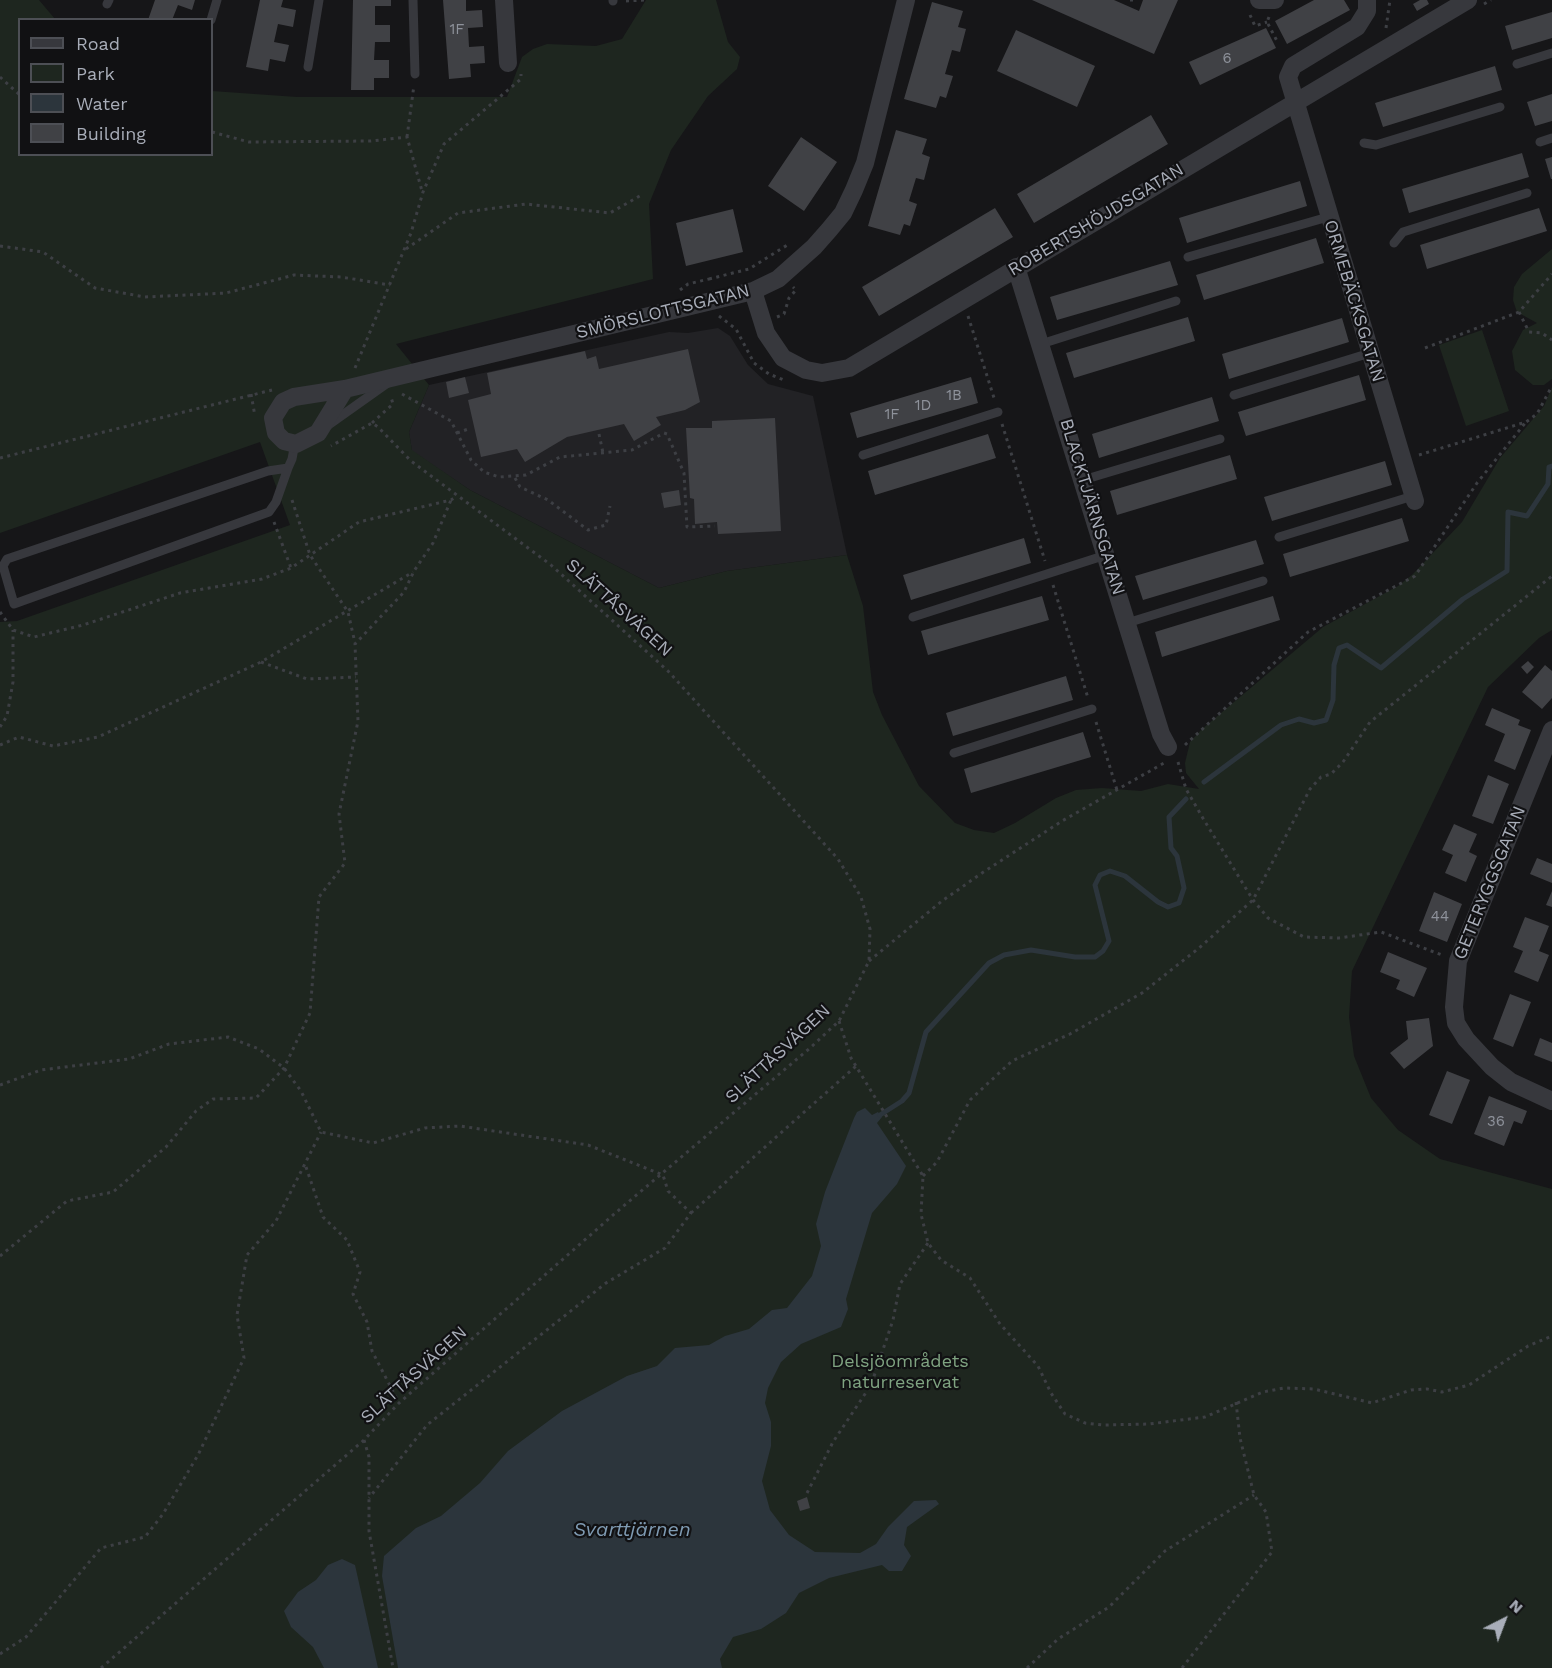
<!DOCTYPE html>
<meta charset="utf-8">
<style>
body{margin:0}
#map{position:relative;width:1552px;height:1668px;overflow:hidden;background:#161618;font-family:"Work Sans",sans-serif}
canvas{display:block}
.legend{position:absolute;left:18px;top:18px;width:195px;height:138px;box-sizing:border-box;background:#111113;border:2px solid #4d4f55;margin:0;padding:8px 10px;list-style:none;font-size:18px;color:#a8adb8}
.legend li{display:flex;align-items:center;gap:12px;height:30px}
.legend b{width:30px;border:2px solid #4d4f55}
.north{position:absolute;left:1474px;top:1590px;width:60px;height:60px;-webkit-text-stroke:4px #111113;paint-order:stroke;rotate:42deg;font-size:16px;font-weight:700;line-height:24px;text-align:center;color:#a8adb8}
.north::after{content:'';display:block;margin:auto;width:21px;height:27px;background:#a8adb8;clip-path:polygon(50% 0,100% 100%,50% 72%,0 100%)}
</style>
<div id="map">
<canvas width="1552" height="1668"></canvas>
<ul class="legend">
<li><b style="height:8px;background:#37383d"></b>Road</li>
<li><b style="height:16px;background:#1e261f"></b>Park</li>
<li><b style="height:16px;background:#2c353c"></b>Water</li>
<li><b style="height:16px;background:#404145"></b>Building</li>
</ul>
<div class="north">N</div>
</div>
<script>
const c = document.querySelector('canvas').getContext('2d');
c.lineJoin = 'round';
function fillPath(path, color) { c.fillStyle = color; c.fill(path, 'evenodd'); }
const toPath = rows => new Path2D(rows.map(r => 'M' + r).join(''));
function strokePath(path, color, width, dash) { c.strokeStyle = color; c.lineWidth = width; c.lineCap = dash ? 'butt' : 'round'; c.setLineDash(dash || []); c.stroke(path); }
function label(font, color, halo, rows, align = 'center') {
  c.font = font + ' "Work Sans",sans-serif'; c.lineWidth = 4.5; c.setLineDash([]); c.textBaseline = 'middle'; c.strokeStyle = halo; c.fillStyle = color; for (const [text, x, y, turn = 0] of rows) {
    c.save(); c.translate(x, y); c.rotate((+turn || 0) * Math.PI / 180); c.textAlign = isNaN(turn) ? turn : align; if (halo) c.strokeText(text, 0, 0); c.fillText(text, 0, 0); c.restore();
  }
}
fillPath(toPath([
 [718,328,730,336,748,365,768,384,813,396,847,555,727,571,659,588,470,490,412,451,409,432,429,385,669,332,688,333]
]), '#222225');
fillPath(toPath([
 [0,0,39,0,55,19,20,20,20,154,212,154,212,91,297,97,507,97,522,57,533,49,547,44,596,46,622,39,646,0,716,0,728,42,740,57,737,69,708,96,671,150,649,204,653,279,396,344,429,385,409,432,412,450,470,490,659,588,727,571,847,555,863,606,873,692,882,715,919,786,955,823,974,830,994,833,1015,823,1056,798,1076,790,1102,788,1141,791,1168,784,1199,789,1186,773,1185,763,1190,742,1202,729,1323,627,1398,586,1413,574,1462,522,1500,458,1544,406,1552,387,1552,630,1539,638,1488,687,1352,971,1349,1017,1354,1056,1371,1098,1398,1130,1440,1159,1552,1189,1552,1668,0,1668,0,622,17,621,290,525,260,442,0,533],
 [1552,249,1552,379,1544,385,1533,385,1515,370,1512,351,1523,330,1537,323,1517,312,1513,300,1514,287,1522,274],
 [1482,330,1509,411,1466,426,1439,345]
]), '#1e261f');
fillPath(toPath([
 [865,1108,872,1115,878,1112,882,1117,877,1123,906,1166,897,1184,872,1213,846,1299,848,1309,841,1327,801,1344,781,1362,768,1388,765,1403,771,1422,771,1446,762,1481,770,1510,789,1535,815,1552,860,1553,876,1544,888,1527,914,1501,936,1500,939,1504,907,1527,904,1545,911,1556,902,1571,889,1571,882,1565,829,1578,799,1593,786,1613,761,1629,733,1637,720,1659,722,1668,398,1668,382,1576,384,1556,416,1528,441,1516,480,1483,508,1451,562,1411,627,1376,657,1366,675,1348,709,1345,725,1336,749,1329,772,1310,787,1308,812,1276,821,1246,816,1224,825,1192,854,1118,857,1112],
 [342,1559,355,1565,378,1668,324,1668,313,1647,291,1627,284,1611,298,1592,316,1580,328,1565]
]), '#2c353c');
strokePath(toPath([
 [1204,782,1281,725,1299,719,1314,723,1326,720,1333,700,1334,665,1339,648,1347,645,1381,668,1463,599,1507,571,1508,512,1527,516,1548,484,1549,467,1552,466],
 [880,1115,902,1101,909,1093,926,1032,989,963,1004,955,1031,950,1075,957,1095,957,1103,951,1109,941,1095,885,1100,875,1110,871,1125,876,1158,902,1168,907,1179,903,1184,888,1177,856,1171,848,1169,817,1186,799]
]), '#2c353c', 5);
fillPath(toPath([
 [155,0,195,0,192,10,178,5,172,20,148,20],
 [260,0,283,0,281,7,296,10,293,27,278,24,274,42,289,45,285,62,270,59,268,71,246,67],
 [353,0,391,0,391,6,375,6,375,25,390,25,390,42,375,42,374,60,389,60,389,78,374,78,374,90,351,90],
 [443,0,466,0,466,11,482,10,483,27,468,28,469,47,484,46,485,63,470,64,471,77,449,79],
 [1032,0,1114,0,1139,11,1143,0,1178,0,1154,54],
 [1314,0,1344,0,1350,10,1287,44,1275,21],
 [1420,0,1427,0,1429,4,1417,11,1413,4],
 [932,2,963,11,958,27,966,29,960,52,952,50,945,74,953,76,946,98,940,96,936,108,904,99],
 [1552,12,1552,38,1512,50,1505,26],
 [1266,28,1276,48,1200,85,1189,62],
 [1016,30,1095,66,1077,107,997,71],
 [1495,66,1502,90,1383,127,1375,103],
 [1552,94,1552,121,1535,126,1527,102],
 [1151,115,1168,144,1034,223,1017,194],
 [896,130,927,139,922,154,930,157,924,180,916,178,909,201,917,204,910,226,904,224,900,235,868,226],
 [801,137,837,162,804,211,768,186],
 [1522,153,1529,177,1409,213,1402,189],
 [1552,157,1552,179,1551,179,1545,159],
 [1300,181,1307,206,1187,243,1179,218],
 [995,208,1013,237,879,316,862,287],
 [1539,208,1547,231,1427,269,1420,245],
 [733,209,743,252,686,266,676,223],
 [1316,238,1324,263,1204,300,1196,275],
 [1170,261,1178,285,1057,320,1050,297],
 [1188,317,1195,341,1074,378,1066,353],
 [1342,318,1349,342,1229,379,1222,354],
 [688,349,700,402,685,410,656,417,661,425,634,441,624,424,567,437,525,462,517,449,481,457,468,400,491,394,487,373,585,351,587,359,596,356,599,369],
 [1359,375,1366,400,1246,436,1238,412],
 [465,377,469,393,449,398,446,382],
 [971,377,978,403,857,438,850,413],
 [1212,397,1219,421,1099,458,1092,434],
 [775,418,781,531,718,534,717,522,695,524,694,499,690,498,686,428,712,428,712,421],
 [988,434,996,458,875,495,868,471],
 [1230,455,1237,479,1117,515,1110,491],
 [1385,461,1392,485,1272,521,1264,497],
 [679,490,681,505,664,508,661,493],
 [1402,518,1409,541,1290,577,1283,554],
 [1024,538,1031,563,911,600,903,575],
 [1256,540,1264,564,1143,600,1135,576],
 [1042,596,1049,620,928,655,921,631],
 [1273,596,1280,620,1162,657,1155,632],
 [1528,661,1534,667,1527,674,1521,667],
 [1545,665,1552,671,1552,698,1542,709,1522,692],
 [1066,676,1073,700,953,736,946,713],
 [1492,708,1520,720,1518,725,1531,730,1515,770,1494,761,1505,734,1485,725],
 [1083,732,1091,757,971,793,964,769],
 [1488,775,1509,784,1493,824,1472,816],
 [1454,824,1477,834,1469,852,1477,856,1466,882,1445,873,1453,855,1442,850],
 [1537,858,1552,864,1552,883,1530,874],
 [1552,891,1552,907,1546,905],
 [1434,892,1462,904,1447,942,1419,931],
 [1525,917,1549,926,1539,951,1549,955,1538,982,1514,972,1523,951,1513,947],
 [1388,952,1427,968,1414,997,1396,989,1400,980,1380,972],
 [1510,994,1531,1002,1513,1047,1493,1039],
 [1429,1018,1433,1046,1404,1069,1390,1053,1408,1039,1406,1021],
 [1540,1038,1552,1043,1552,1062,1534,1055],
 [1447,1071,1470,1080,1452,1124,1429,1115],
 [1489,1096,1527,1111,1522,1124,1514,1121,1504,1146,1474,1134],
 [807,1497,810,1508,800,1511,797,1501]
]), '#404145');
strokePath(toPath([
 [1130,0,1134,0],
 [626,1,645,0],
 [1484,4,1491,0],
 [1250,15,1255,26,1267,22],
 [1269,17,1267,22,1278,43],
 [1386,28,1390,0],
 [0,77,20,95],
 [212,132,249,142,371,141,407,137,422,191],
 [407,137,414,85],
 [0,246,43,252,95,288,145,297,226,293,294,275,341,277,390,285],
 [406,249,458,213,526,204,610,213,643,194],
 [709,279,749,269,789,244],
 [680,290,688,284,709,279,710,283],
 [1519,312,1529,332,1542,333,1552,340],
 [719,316,736,329,754,363,769,374,784,380],
 [968,316,995,401],
 [777,317,784,314,789,298,796,290,793,287],
 [1425,348,1519,312,1552,274],
 [355,368,411,233,423,192,444,144,521,79,521,74],
 [251,394,255,416],
 [402,394,451,421,471,460,484,472,499,477,526,475,560,457,632,450,664,433,667,434,684,473,687,527,715,526],
 [372,423,393,404,391,397],
 [1002,424,1045,561],
 [457,433,471,428],
 [599,434,603,453],
 [1419,455,1526,422,1537,414,1552,386],
 [0,458,272,390],
 [515,478,520,487,548,500,588,530,606,525,610,506],
 [292,500,310,555,348,612,355,643],
 [274,522,291,568],
 [1053,585,1088,698],
 [0,612,13,630,34,637,83,625,180,593,262,579,291,568,359,522,451,500,457,496],
 [261,662,307,679,356,677],
 [1096,722,1117,790],
 [0,727,7,716,13,682,13,630],
 [0,745,19,737,53,746,98,737,261,662,413,572],
 [1185,745,1308,632,1415,576,1477,483,1526,422],
 [1178,762,1186,789,1204,820,1253,900,1268,918,1304,937,1339,938,1381,932,1442,955],
 [869,961,942,901,982,873,1062,821,1164,763],
 [839,1021,851,1058,923,1176,921,1214,928,1243,941,1260,970,1278,1000,1324,1038,1366,1051,1393,1065,1414,1085,1423,1103,1425,1149,1424,1205,1417,1263,1392,1284,1388,1314,1389,1372,1403,1411,1390,1427,1389,1442,1392,1469,1385,1528,1346,1552,1336],
 [0,1085,41,1070,129,1059,169,1044,228,1037,259,1049,284,1068,301,1091,321,1132,373,1143,425,1128,460,1126,588,1145,663,1175,668,1191,691,1213,665,1248,606,1283,427,1425,369,1498],
 [306,1167,323,1217,347,1240,360,1272,353,1294,367,1322,372,1351,399,1403],
 [923,1176,937,1162,970,1100,1012,1061,1070,1034,1142,993,1199,948,1253,900,1310,789,1321,777,1331,774,1343,762,1370,722,1552,576],
 [691,1213,856,1066],
 [0,1256,67,1201,113,1192,166,1147,196,1111,213,1099,256,1098,284,1068,310,1013,319,897,345,863,339,814,358,721,355,644,404,592,414,571,433,543,451,500],
 [364,1440,369,1457,369,1531,393,1668],
 [807,1493,833,1442,871,1385,893,1320,900,1284,928,1243],
 [0,1654,26,1637,101,1548,145,1537,163,1514,198,1455,244,1358,237,1315,247,1255,276,1221,321,1132],
 [101,1668,364,1440,399,1403,620,1209,810,1048,839,1021,869,961,870,929,861,897,838,859,668,671,551,565,411,461,378,427,372,423,331,446],
 [1027,1668,1058,1639,1109,1607,1165,1551,1254,1495],
 [1182,1668,1272,1552,1266,1512,1254,1495,1240,1438,1236,1402]
]), '#3d3f44', 3, [3, 4.5]);
strokePath(toPath([
 [413,0,415,74],
 [613,0,613,1],
 [107,4,109,0],
 [211,20,217,0],
 [1517,64,1552,53],
 [308,67,319,0],
 [1540,142,1552,138],
 [1364,143,1376,145,1500,107],
 [1394,243,1403,232,1527,193],
 [1188,257,1328,217],
 [1041,344,1176,301],
 [1234,395,1370,353],
 [327,426,389,382],
 [863,455,998,412],
 [288,468,268,471,7,559,3,566,14,604,269,512,276,502,288,468,292,459,295,443],
 [1083,480,1220,439],
 [1279,537,1413,496],
 [913,617,1106,555],
 [1127,623,1263,581],
 [954,753,1092,709]
]), '#37383d', 9);
strokePath(toPath([
 [504,0,508,63],
 [1259,0,1275,0],
 [1367,0,1367,11,1357,27,1293,66,1288,77,1415,501],
 [1016,267,1161,734,1168,747],
 [753,291,766,333,783,358,806,370,822,373,849,368,1468,0],
 [345,389,753,291,778,279,814,247,829,230,843,213,854,190,865,163,906,0],
 [345,389,318,433,296,444,284,441,276,433,273,418,283,402,294,397,345,389],
 [1552,730,1458,961,1454,1007,1456,1023,1466,1039,1492,1067,1511,1082,1552,1101]
]), '#37383d', 18);
label('15px', '#8e929b', null, [
 ["1F",457,30],
 ["6",1227,59],
 ["1B",954,396],
 ["1D",923,406],
 ["1F",892,415],
 ["44",1440,917],
 ["36",1496,1122]
]);
label('18px', '#a8adb8', '#111113', [
 ["ROBERTSHÖJDSGATAN",1096,220,-31],
 ["ORMEBÄCKSGATAN",1354,301,73],
 ["SMÖRSLOTTSGATAN",663,312,-14],
 ["BLACKTJÄRNSGATAN",1092,507,73],
 ["SLÄTTÅSVÄGEN",619,608,42],
 ["GETERYGGSGATAN",1490,883,-68],
 ["SLÄTTÅSVÄGEN",778,1054,-43],
 ["SLÄTTÅSVÄGEN",414,1375,-42]
]);
label('18px', '#7fa381', '#111113', [
 ["Delsjöområdets",900,1362],
 ["naturreservat",900,1383]
]);
label('italic 20px', '#7f9bb3', '#111113', [
 ["Svarttjärnen",632,1530]
]);
</script>
